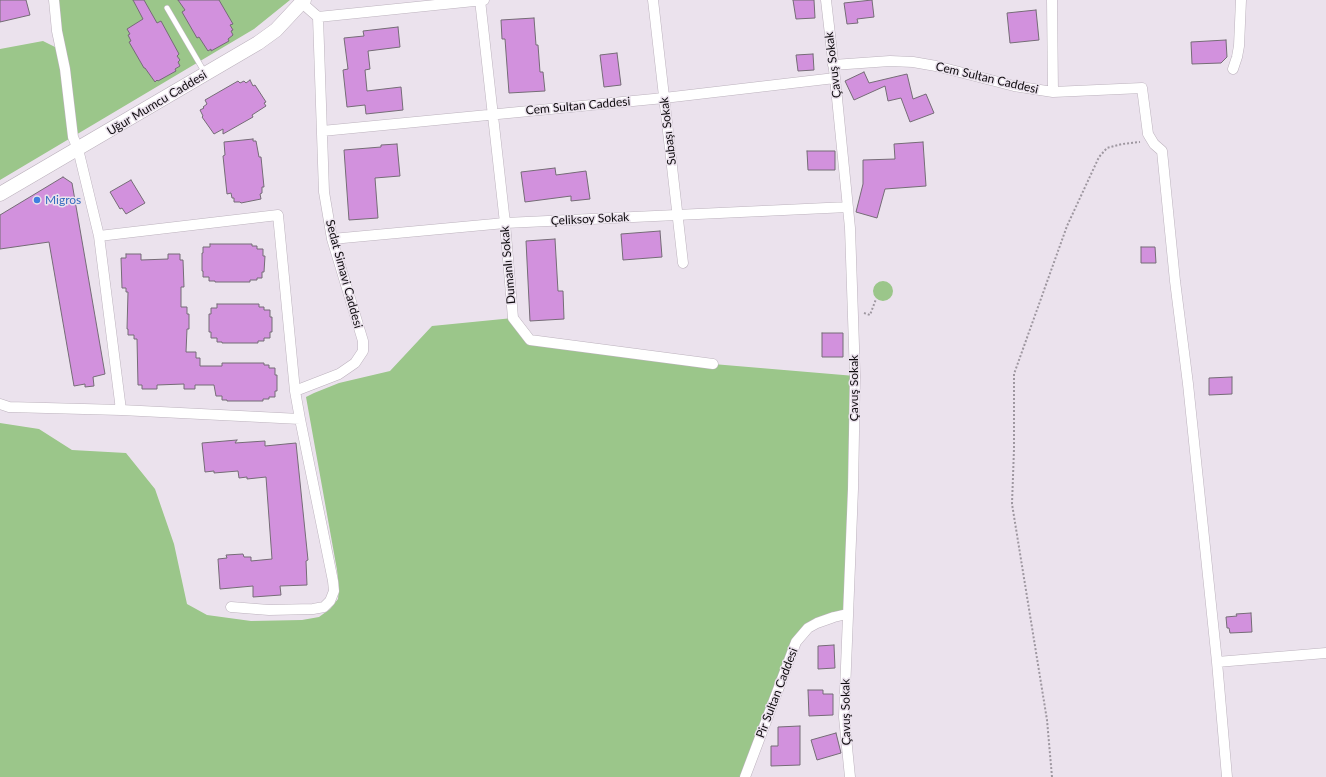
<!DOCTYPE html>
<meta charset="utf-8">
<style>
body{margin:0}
canvas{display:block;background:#ebe2ed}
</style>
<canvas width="1326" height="777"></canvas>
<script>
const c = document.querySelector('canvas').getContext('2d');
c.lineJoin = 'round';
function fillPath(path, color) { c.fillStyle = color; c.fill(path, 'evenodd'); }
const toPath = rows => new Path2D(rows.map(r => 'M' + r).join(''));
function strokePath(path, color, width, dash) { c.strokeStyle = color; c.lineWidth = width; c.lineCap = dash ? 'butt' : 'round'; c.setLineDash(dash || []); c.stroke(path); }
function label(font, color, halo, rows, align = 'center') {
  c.font = font + ' Lato,sans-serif'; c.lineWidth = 3; c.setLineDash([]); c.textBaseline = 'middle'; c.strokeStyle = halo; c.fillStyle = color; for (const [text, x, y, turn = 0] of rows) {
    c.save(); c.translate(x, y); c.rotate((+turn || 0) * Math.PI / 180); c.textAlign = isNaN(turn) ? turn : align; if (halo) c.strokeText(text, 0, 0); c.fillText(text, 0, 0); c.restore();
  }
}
fillPath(toPath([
 [54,0,290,0,254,29,0,180,0,49,43,41,61,50],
 '873 291a10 10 0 1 1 20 0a10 10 0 1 1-20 0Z',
 [513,318,530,340,713,364,855,376,847,614,801,635,745,777,0,777,0,423,39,429,72,450,126,453,155,489,174,544,187,604,207,615,251,621,302,620,319,617,330,609,338,599,339,588,337,570,306,397,314,393,339,383,390,371,432,326]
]), '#9bc68a');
const building = toPath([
 [0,0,26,0,30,15,0,22,0,0],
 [133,0,144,0,157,23,161,21,179,54,177,56,180,60,178,62,180,66,175,69,176,71,158,81,157,80,155,82,145,68,144,68,129,42,131,41,128,35,130,34,127,29,143,19,133,0],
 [178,0,219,0,233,24,230,25,233,30,231,31,233,35,228,39,229,41,211,51,211,49,208,51,199,37,197,38,182,12,185,10,178,0],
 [793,0,814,0,815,18,796,19,793,0],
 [872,0,874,17,857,19,858,23,847,24,844,3,872,0],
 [1036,10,1039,40,1010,43,1007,13,1036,10],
 [534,18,536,45,538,45,540,72,543,72,545,91,509,93,505,39,502,39,501,20,534,18],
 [398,27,400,47,368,51,370,69,365,70,367,91,401,87,403,110,366,114,365,105,347,107,343,70,348,69,344,38,364,36,363,31,398,27],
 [1226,40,1227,57,1221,63,1192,64,1191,42,1226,40],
 [617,53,621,85,604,87,600,55,617,53],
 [813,54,814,70,798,71,796,55,813,54],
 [864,72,869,83,907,74,913,99,926,94,934,113,910,122,901,98,888,101,885,86,854,100,845,81,864,72],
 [250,80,253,86,255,85,266,102,264,103,266,106,252,115,253,117,223,134,223,129,214,134,202,117,203,116,200,110,204,108,203,107,207,104,205,100,238,81,240,83,244,81,246,83,250,80],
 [253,139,253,141,256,141,259,157,261,157,264,187,262,187,262,193,260,194,261,199,241,203,240,202,234,202,234,198,232,198,231,193,227,194,223,156,225,155,224,142,253,139],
 [923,142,926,186,885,189,877,218,856,212,863,184,863,160,895,159,894,144,923,142],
 [397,144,400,176,375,178,378,218,349,220,344,150,381,147,381,145,397,144],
 [807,151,835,151,835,170,808,170,807,151],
 [555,168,556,175,586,171,590,199,571,201,571,196,525,202,521,172,555,168],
 [63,177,72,183,105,374,93,377,94,386,85,387,85,384,74,386,49,242,0,249,0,215,63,177],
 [131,180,145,203,126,214,122,208,120,209,110,192,131,180],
 [660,231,662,257,623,260,621,234,660,231],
 [555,239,558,291,563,291,564,319,530,321,526,241,555,239],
 [210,244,252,244,252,246,257,246,257,249,263,249,263,256,265,256,264,272,262,272,262,278,257,278,257,280,250,280,250,282,215,282,215,281,209,281,209,277,203,277,203,271,202,271,202,253,203,253,203,247,210,247,210,244],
 [1141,247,1155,247,1156,263,1141,263,1141,247],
 [126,254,141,254,141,260,168,259,168,254,180,254,180,260,183,260,184,287,181,287,181,307,187,307,187,314,189,314,189,329,187,329,186,352,196,352,196,358,200,358,200,366,222,366,222,363,264,363,264,365,269,365,269,368,275,368,275,375,277,375,277,391,275,391,275,397,269,397,269,399,263,399,263,401,227,401,227,400,222,400,222,396,216,396,214,385,195,385,195,389,184,389,184,384,157,385,157,389,142,389,142,385,138,385,137,339,134,339,134,335,128,335,128,329,127,329,128,292,126,292,126,288,122,288,121,258,126,258,126,254],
 [217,304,259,304,259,307,264,307,264,310,270,310,270,317,272,317,272,332,270,332,270,338,264,338,264,341,258,341,258,343,222,343,222,342,217,342,217,338,211,338,211,332,209,332,209,314,211,314,211,308,217,308,217,304],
 [822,333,843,333,843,357,822,357,822,333],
 [1232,377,1232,394,1209,395,1209,378,1232,377],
 [237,440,235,443,265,441,265,446,296,443,308,560,306,561,307,585,280,586,281,595,253,597,253,586,220,589,218,559,227,558,226,555,243,554,244,557,251,557,251,561,272,559,266,477,247,479,247,477,239,478,238,471,214,473,214,471,205,472,202,443,237,440],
 [1251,613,1252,632,1230,633,1229,628,1227,628,1226,617,1237,616,1236,614,1251,613],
 [834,645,835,668,818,669,818,646,834,645],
 [808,690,823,690,823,694,833,694,833,715,809,716,808,690],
 [800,726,800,765,771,766,771,746,778,746,778,727,800,726],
 [836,733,841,753,817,760,811,740,836,733]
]);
fillPath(building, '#d291dd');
strokePath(building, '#756c76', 1);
const lane = toPath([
 [167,8,205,73]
]);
const street = toPath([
 [480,0,505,223,513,318,530,340,713,364],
 [653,0,683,263],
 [826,0,835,78,850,228,855,376,853,489,844,717,850,777],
 [1052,0,1053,92],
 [318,17,484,0],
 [833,65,890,61,913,62,936,66,1014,86,1053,92,1142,88,1148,134,1154,144,1162,151,1175,281,1188,384,1217,662,1227,777],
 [1233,69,1237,57,1239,46,1241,0],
 [322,131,664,98,835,78],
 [99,236,121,410],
 [332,239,505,223,848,207],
 [295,391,339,374,355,363,363,351,363,341,332,239,324,192,318,17,302,3],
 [0,404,9,407,121,410,300,419,295,391,278,215,99,236,78,149,73,137,65,69,57,31,54,0],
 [231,607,269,610,313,609,324,607,330,601,334,591,333,581,300,419],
 [1217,662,1326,653],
 [745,777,796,642,808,628,817,623,834,617,847,614]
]);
const secondary = toPath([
 [0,194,258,43,276,30,304,0]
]);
strokePath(lane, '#bcb2bd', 6);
strokePath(street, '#bcb2bd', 11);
strokePath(secondary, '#bcb2bd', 15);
strokePath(toPath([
 [864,313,870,315,876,299],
 [1052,777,1047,720,1012,504,1014,449,1014,374,1067,226,1099,157,1107,148,1122,144,1140,142]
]), '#9e97a0', 2, [2, 2]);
strokePath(lane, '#fff', 5);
strokePath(street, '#fff', 10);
strokePath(secondary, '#fff', 14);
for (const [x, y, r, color] of [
 [37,200,4,"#3f7fe0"]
]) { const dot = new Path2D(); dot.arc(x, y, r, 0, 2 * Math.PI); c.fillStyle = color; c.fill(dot); strokePath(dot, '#ebe2ed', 1.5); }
label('12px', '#0e0b0e', '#ebe2ed', [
 ["Çavuş Sokak",833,65,-97],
 ["Cem Sultan Caddesi",987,78,13],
 ["Uğur Mumcu Caddesi",157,103,-31],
 ["Cem Sultan Caddesi",578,106,-5],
 ["Subaşı Sokak",668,131,-97],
 ["Çeliksoy Sokak",590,219,-3],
 ["Dumanlı Sokak",508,265,-95],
 ["Sedat Simavi Caddesi",344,274,75],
 ["Çavuş Sokak",854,388,-90],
 ["Pir Sultan Caddesi",777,693,-69],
 ["Çavuş Sokak",846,712,-91]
]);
label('12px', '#366cbe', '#ebe2ed', [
 ["Migros",45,200]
], 'left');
</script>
